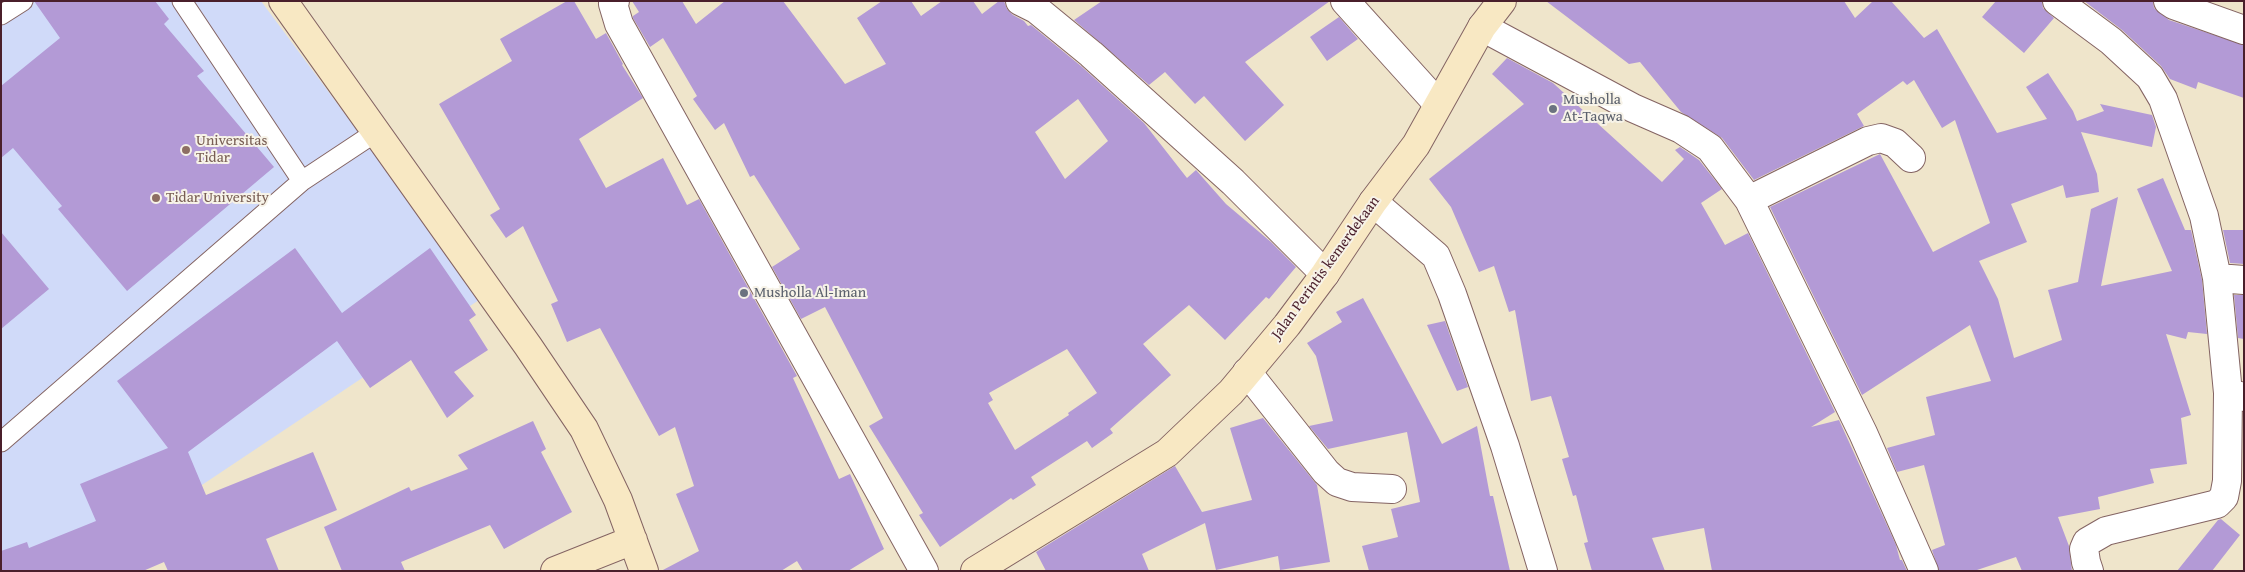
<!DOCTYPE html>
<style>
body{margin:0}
#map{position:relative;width:2245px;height:572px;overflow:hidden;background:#efe5cb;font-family:"Gentium Book Plus",serif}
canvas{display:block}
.frame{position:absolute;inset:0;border:2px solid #4a1f2b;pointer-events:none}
</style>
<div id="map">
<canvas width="2245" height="572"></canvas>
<div class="frame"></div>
</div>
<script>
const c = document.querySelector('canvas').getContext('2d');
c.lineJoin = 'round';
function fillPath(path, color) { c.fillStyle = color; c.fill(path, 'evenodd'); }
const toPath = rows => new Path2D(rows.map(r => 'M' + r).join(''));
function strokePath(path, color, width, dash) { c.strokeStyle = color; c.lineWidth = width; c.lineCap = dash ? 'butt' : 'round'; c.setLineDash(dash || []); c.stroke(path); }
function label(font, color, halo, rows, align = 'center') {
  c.font = font + ' "Gentium Book Plus",serif'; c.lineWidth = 4; c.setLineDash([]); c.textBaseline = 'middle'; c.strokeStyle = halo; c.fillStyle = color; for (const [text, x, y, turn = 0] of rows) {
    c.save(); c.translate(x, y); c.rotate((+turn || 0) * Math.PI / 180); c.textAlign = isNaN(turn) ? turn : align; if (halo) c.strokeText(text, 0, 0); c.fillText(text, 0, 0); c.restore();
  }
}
fillPath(toPath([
 [1,1,261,1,482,298,160,513,1,571]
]), '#d0daf9');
fillPath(toPath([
 [34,1,155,1,169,19,164,24,204,71,197,76,274,167,127,291,58,209,62,206,13,148,1,158,1,86,60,38],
 [567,1,574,1,596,39,606,33,623,64,622,65,643,98,579,139,606,188,663,158,687,205,699,199,797,376,793,378,839,479,850,474,884,549,848,571,803,571,797,561,781,571,661,571,699,551,676,494,694,486,675,427,659,436,600,328,567,342,551,304,558,301,523,226,506,238,490,215,500,209,439,104,512,61,500,39],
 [632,1,682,1,696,24,725,1,783,1,845,84,886,64,857,18,882,1,911,1,921,16,942,1,973,1,982,14,999,1,1004,1,1007,9,1013,15,1024,21,1028,26,1031,25,1081,66,1144,123,1187,178,1196,170,1226,204,1271,242,1296,267,1269,299,1266,297,1225,340,1189,305,1143,344,1171,375,1110,429,1113,433,1092,448,1087,441,1031,477,1036,485,1013,500,1011,498,940,547,919,515,923,513,869,426,883,418,825,307,801,319,772,267,800,249,754,175,750,177,724,123,715,130,693,99,697,96,663,38,650,47,633,18,633,16,639,12],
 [1078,99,1108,141,1065,179,1035,132],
 [1067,349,1097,393,1068,413,1069,415,1015,450,988,403,993,400,989,393],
 [1102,1,1330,1,1245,62,1284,105,1245,141,1204,96,1195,104,1165,72,1149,85,1074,20],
 [1546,1,1844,1,1855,18,1873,1,1891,1,1924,38,1937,29,1997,133,2047,119,2026,87,2048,73,2073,111,2077,121,2104,111,2100,104,2152,115,2156,127,2152,147,2081,132,2097,174,2099,192,2066,198,2063,185,2011,204,2027,242,1979,261,1998,299,2014,358,2062,340,2048,290,2078,282,2091,209,2118,197,2101,286,2172,271,2137,189,2163,178,2185,230,2191,230,2202,280,2207,334,2188,332,2186,339,2166,334,2191,415,2181,418,2187,464,2150,469,2154,483,2098,497,2100,509,2058,517,2069,546,2072,571,2022,571,2016,557,1974,571,1939,571,1932,550,1945,545,1924,465,1897,472,1887,448,1935,435,1926,397,1991,381,1970,325,1862,395,1770,207,1880,154,1933,252,1990,223,1955,120,1942,128,1914,80,1907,85,1903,81,1857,114,1864,126,1754,180,1722,138,1681,112,1640,62,1629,64],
 [1996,1,2042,1,2043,8,2054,18,2024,53,1982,17],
 [2084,1,2153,1,2154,8,2169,20,2244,45,2244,98,2198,82,2196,89,2170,79,2161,66,2122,30],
 [1339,17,1358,39,1327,61,1310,37],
 [1507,58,1553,83,1662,182,1684,159,1675,150,1680,147,1699,160,1722,189,1701,203,1725,245,1748,233,1835,412,1811,427,1839,420,1896,545,1900,560,1902,560,1907,571,1712,571,1704,528,1652,538,1665,571,1592,571,1584,543,1588,542,1576,495,1573,496,1562,459,1569,457,1551,396,1531,401,1515,310,1509,312,1494,266,1479,272,1451,207,1429,179,1524,104,1492,74],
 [2223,230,2244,230,2244,264,2230,263],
 [1,232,49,289,1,329],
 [295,248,342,313,430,248,476,315,469,320,488,350,454,372,474,396,447,418,411,360,370,388,337,341,188,452,206,495,313,452,337,510,266,539,279,571,168,571,164,562,143,571,1,571,1,551,27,542,29,548,96,521,80,484,168,448,117,381],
 [2234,295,2244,295,2244,339,2238,338],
 [1363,298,1442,444,1477,426,1490,496,1493,496,1510,571,1369,571,1362,546,1398,537,1391,509,1420,502,1407,432,1328,449,1309,426,1333,421,1316,356,1307,343,1342,322,1336,312],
 [1445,321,1468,387,1457,391,1427,325],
 [1263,418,1317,485,1330,562,1280,570,1278,556,1216,570,1205,523,1142,554,1149,571,1046,571,1036,552,1175,466,1202,512,1252,500,1230,428],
 [533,421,546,449,541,452,572,512,504,549,490,525,401,562,405,571,342,571,324,527,409,487,411,491,468,469,458,455],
 [2221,519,2240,535,2212,571,2177,571,2218,520]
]), '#b39ad6');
const lane = toPath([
 [182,1,302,181],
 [1,15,23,1],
 [1,442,302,181,376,132]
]);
const street = toPath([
 [615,1,613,4,619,24,924,571],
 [1020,1,1036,9,1091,54,1233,182,1325,274],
 [1345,1,1438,104],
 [2057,1,2111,41,2150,77,2163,99,2204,216,2217,278,2228,393,2244,397],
 [2168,1,2174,5,2244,30],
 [1482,27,1633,108,1681,129,1710,148,1749,200,1863,433,1924,571],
 [1749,200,1868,141,1881,138,1895,143,1911,158],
 [1373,202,1436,256,1452,294,1505,446,1543,571],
 [2217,278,2244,280],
 [1247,372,1326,472,1337,482,1352,487,1392,489],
 [2089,571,2086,562,2084,549,2087,542,2106,531,2217,504,2224,497,2227,481,2228,393]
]);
const secondary = toPath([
 [283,1,528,346,584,429,618,500,644,571],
 [555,571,633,540],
 [975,571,1167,453,1231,392,1287,325,1325,274,1373,202,1416,145,1482,27,1502,1]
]);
strokePath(lane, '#846463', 21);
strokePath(street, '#846463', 30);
strokePath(secondary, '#846463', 30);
strokePath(lane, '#fff', 19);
strokePath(street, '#fff', 28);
strokePath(secondary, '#f8e8c3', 28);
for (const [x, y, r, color] of [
 [1553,109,5,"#6b7280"],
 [186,150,5,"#8d6e63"],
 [156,198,5,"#8d6e63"],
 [744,293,5,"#6b7280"]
]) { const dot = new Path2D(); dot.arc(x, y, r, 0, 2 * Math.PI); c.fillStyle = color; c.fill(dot); strokePath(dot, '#f7f3e8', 2); }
label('15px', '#5b616d', '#f7f3e8', [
 ["Musholla",1563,100],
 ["At-Taqwa",1563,117],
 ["Musholla Al-Iman",754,293]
], 'left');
label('15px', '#785e54', '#f7f3e8', [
 ["Universitas",196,141],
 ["Tidar",196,158],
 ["Tidar University",166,198]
], 'left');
label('15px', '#4a1f2b', '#f7f3e8', [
 ["Jalan Perintis kemerdekaan",1326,268,-54]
]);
</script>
